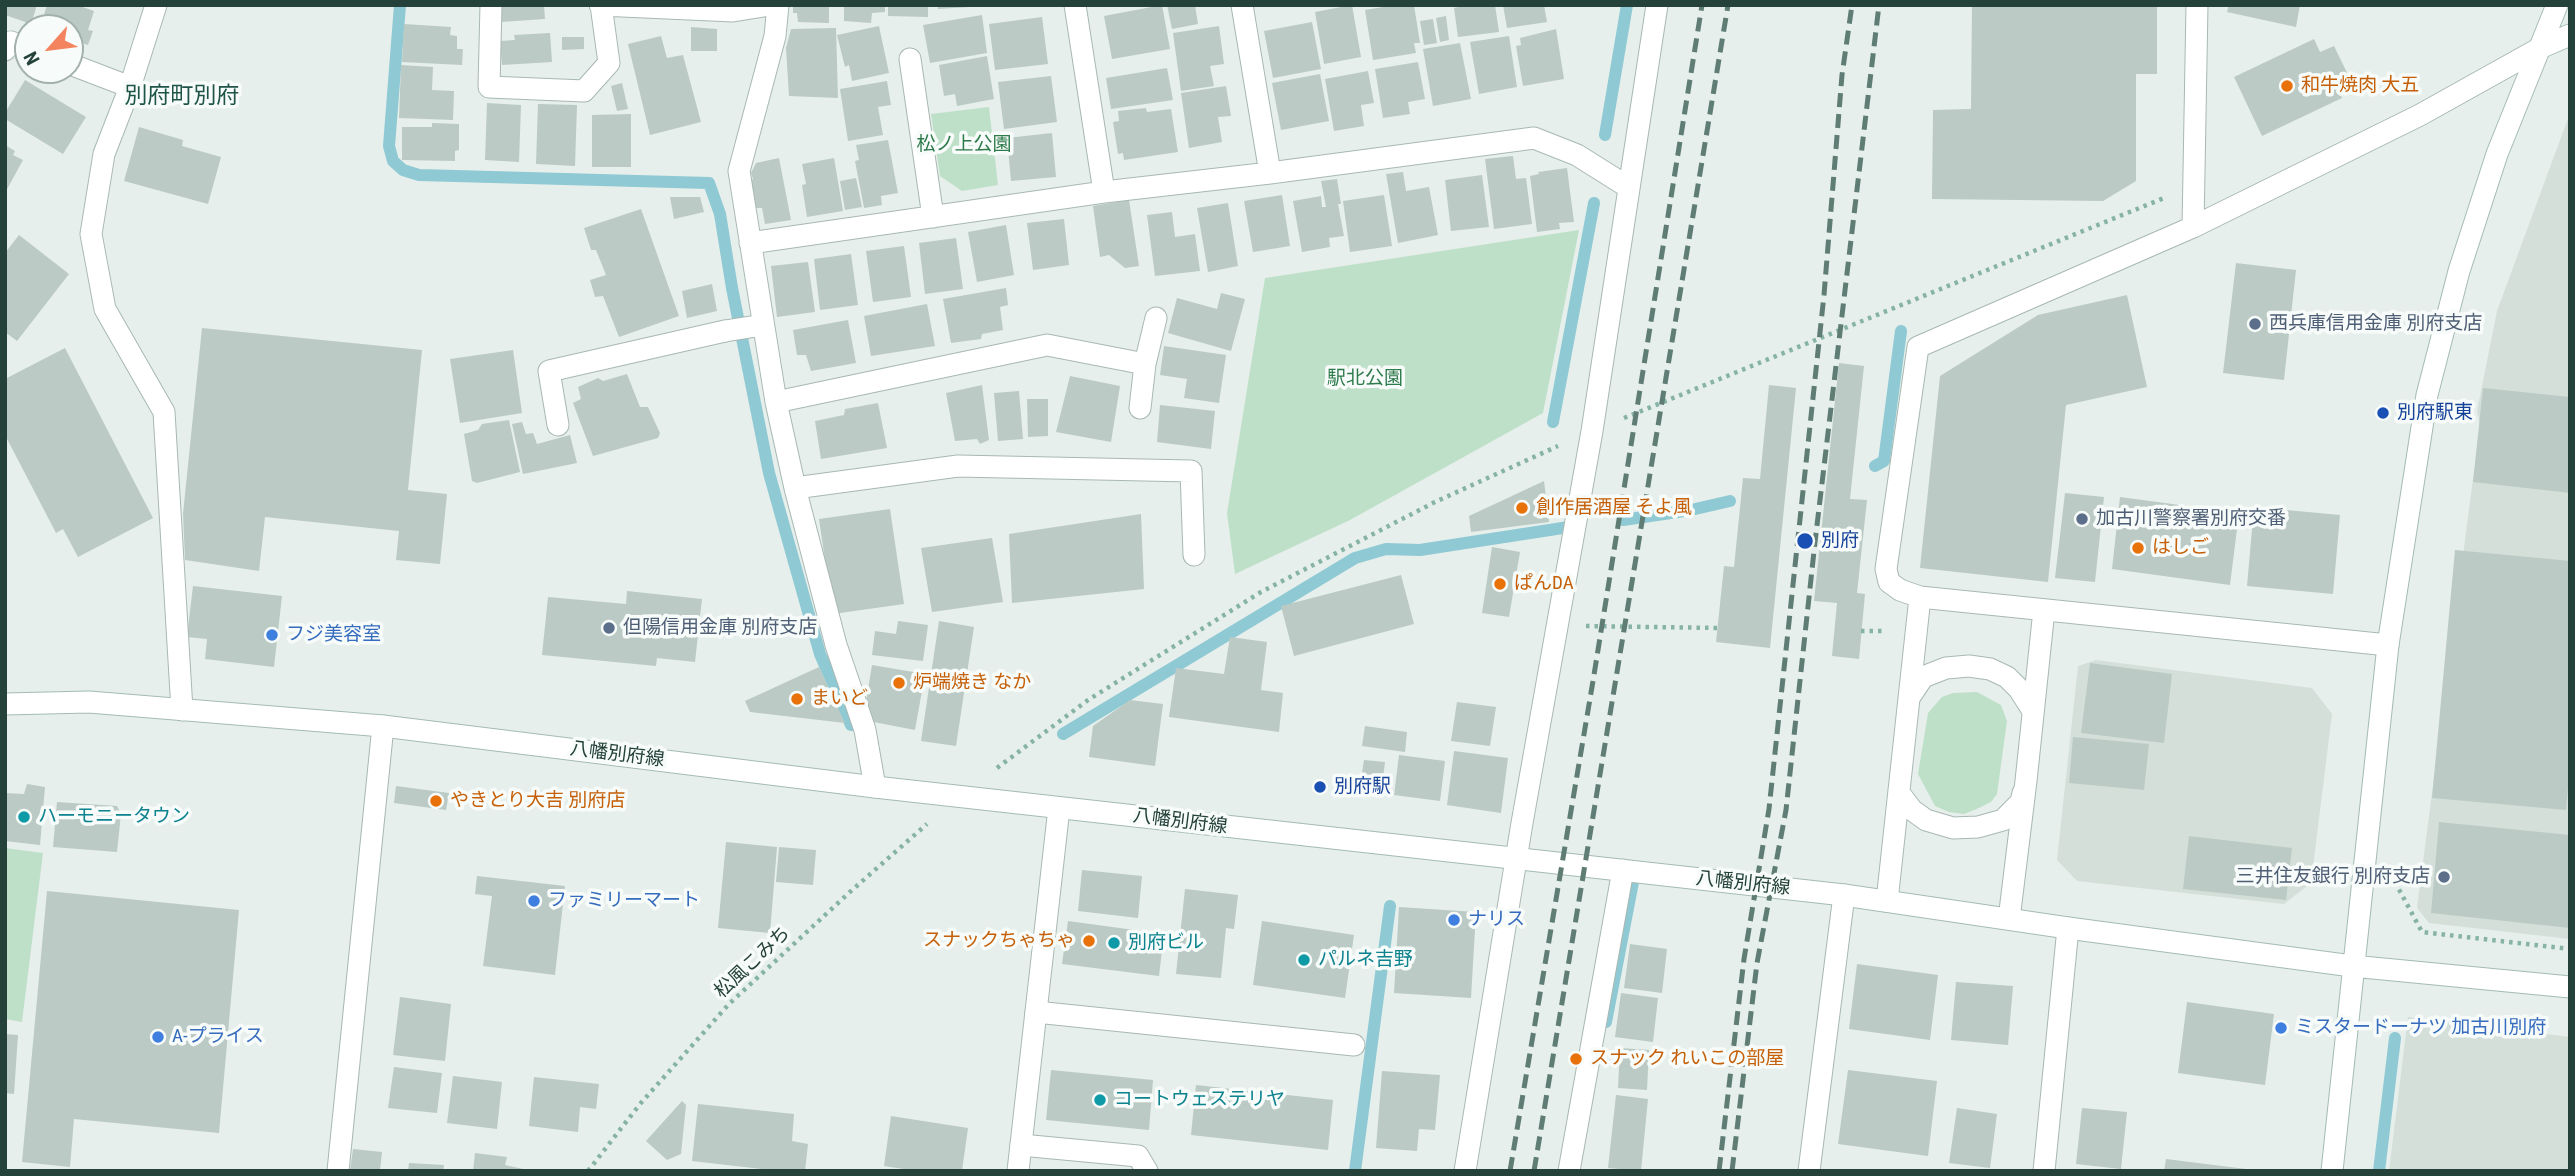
<!DOCTYPE html>
<meta charset="utf-8">
<style>
body{margin:0}
#map{position:relative;width:2575px;height:1176px;overflow:hidden;background:#e6efeb;font-family:"Roboto Condensed",sans-serif}
canvas{display:block}
.frame{position:absolute;inset:0;border:7px solid #24423a;pointer-events:none}
.north{position:absolute;left:14px;top:14px;width:70px;height:70px;box-sizing:border-box;background:#f7fbf9;border:2px solid #a3b1ad;border-radius:50%;rotate:242deg;font-size:19px;font-weight:700;line-height:28px;text-align:center;color:#24423a}
.north::after{content:'';display:block;margin:auto;width:24px;height:32px;background:#f4845f;clip-path:polygon(50% 0,100% 100%,50% 72%,0 100%)}
</style>
<div id="map">
<canvas width="2575" height="1176"></canvas>
<div class="frame"></div>
<div class="north">N</div>
</div>
<script>
const c = document.querySelector('canvas').getContext('2d');
c.lineJoin = 'round';
function fillPath(path, color) { c.fillStyle = color; c.fill(path, 'evenodd'); }
const toPath = rows => new Path2D(rows.map(r => 'M' + r).join(''));
function strokePath(path, color, width, dash) { c.strokeStyle = color; c.lineWidth = width; c.lineCap = dash ? 'butt' : 'round'; c.setLineDash(dash || []); c.stroke(path); }
function label(font, color, halo, rows, align = 'center') {
  c.font = font + ' "Roboto Condensed","Noto Sans JP",sans-serif'; c.lineWidth = 7; c.setLineDash([]); c.textBaseline = 'middle'; c.strokeStyle = halo; c.fillStyle = color; for (const [text, x, y, turn = 0] of rows) {
    c.save(); c.translate(x, y); c.rotate((+turn || 0) * Math.PI / 180); c.textAlign = isNaN(turn) ? turn : align; if (halo) c.strokeText(text, 0, 0); c.fillText(text, 0, 0); c.restore();
  }
}
fillPath(toPath([
 [2570,113,2570,939,2429,923,2417,908,2480,425,2477,411,2497,311],
 [2096,660,2312,688,2332,714,2311,883,2284,904,2077,881,2057,860,2078,666],
 [2408,1017,2570,1037,2570,1171,2389,1171]
]), '#d4dfda');
fillPath(toPath([
 [989,107,998,185,962,191,940,176,931,114],
 [1579,230,1543,413,1350,520,1235,574,1227,513,1265,278],
 [1977,692,2001,705,2007,721,1997,794,1991,802,1979,808,1964,814,1949,812,1935,806,1918,774,1928,713,1942,697,1953,693],
 [5,848,43,853,22,1022,5,1019]
]), '#bfe0c8');
strokePath(toPath([
 [400,5,389,146,393,161,403,170,419,175,709,183,720,214,732,288,769,473,820,654,851,725],
 [1605,135,1627,5],
 [1553,422,1594,203],
 [1875,466,1884,461,1901,331],
 [1623,520,1691,510,1730,501],
 [1063,734,1355,558,1386,549,1420,550,1569,527],
 [1606,1022,1633,882],
 [1355,1171,1390,906],
 [2379,1171,2395,1038]
]), '#8ec9d4', 12);
fillPath(toPath([
 [5,5,37,5,31,24,5,15],
 [47,5,77,5,94,11,88,30,93,31,88,45,70,39,70,28,40,28],
 [500,5,544,5,545,19,501,22],
 [793,5,829,5,829,23,798,22,797,13,793,13],
 [844,5,885,5,885,12,872,13,871,23,844,21],
 [888,5,928,5,928,17,888,16],
 [938,5,970,5,970,7,938,9],
 [1162,5,1170,49,1112,59,1104,16],
 [1167,5,1195,5,1198,24,1172,29],
 [1352,5,1361,57,1324,64,1315,12],
 [1395,5,1414,5,1420,43,1414,43,1416,53,1373,60,1365,10],
 [1467,5,1495,5,1499,32,1458,37,1454,8],
 [1503,5,1544,5,1547,22,1507,28],
 [1972,5,2157,5,2157,74,2136,74,2136,181,2103,201,1932,199,1933,110,1971,109],
 [2229,5,2300,5,2296,27,2227,12],
 [982,15,987,53,930,63,923,25],
 [1446,16,1449,40,1440,42,1436,18],
 [1042,17,1048,64,995,70,989,24],
 [1433,19,1437,43,1424,45,1420,21],
 [1312,22,1321,69,1273,78,1264,31],
 [404,24,451,27,450,35,457,36,457,49,463,49,462,65,402,62],
 [879,26,889,73,852,81,849,65,845,67,837,35],
 [1219,26,1224,64,1210,66,1214,86,1181,91,1173,33],
 [691,27,717,29,717,51,691,51],
 [836,28,838,98,789,96,786,48,791,29],
 [1556,29,1564,79,1523,86,1516,46,1521,45,1520,38],
 [550,33,552,62,502,65,500,41,515,40,514,35],
 [661,36,667,58,683,55,701,122,650,135,628,44],
 [1509,36,1517,87,1479,94,1470,42],
 [562,37,584,37,584,49,562,50],
 [2314,39,2320,52,2334,46,2351,81,2337,87,2342,98,2262,136,2234,77],
 [1460,43,1471,99,1433,106,1423,49],
 [987,56,994,99,957,106,955,94,944,96,939,65],
 [1418,62,1425,99,1408,102,1410,114,1383,118,1375,69],
 [401,65,433,67,432,90,454,91,453,120,399,118],
 [1167,68,1173,100,1111,109,1106,78],
 [1368,71,1374,103,1361,105,1364,126,1334,131,1325,79],
 [1320,74,1329,121,1281,130,1272,83],
 [1051,76,1057,122,1004,129,998,82],
 [25,80,86,117,63,154,5,119,5,113],
 [887,81,891,105,878,107,883,135,848,141,840,89],
 [622,83,628,109,617,111,611,86],
 [1226,86,1231,116,1218,117,1222,142,1189,148,1181,93],
 [487,103,521,105,519,162,485,160],
 [538,104,577,105,575,166,536,164],
 [1146,108,1147,112,1171,109,1178,152,1124,160,1123,153,1118,154,1113,122,1119,121,1118,111],
 [631,114,631,167,592,167,592,115],
 [432,123,459,124,459,150,455,151,455,161,402,160,402,127,432,127],
 [139,127,183,140,182,146,221,157,208,204,124,181],
 [1052,133,1056,177,1011,181,1007,138],
 [888,140,898,193,881,196,882,205,864,208,855,161,859,160,856,145],
 [5,145,15,151,13,155,23,160,5,193],
 [1513,156,1516,179,1526,178,1532,224,1494,229,1485,159],
 [779,158,791,220,765,224,762,208,754,208,749,183,753,179,751,173,756,163],
 [834,158,843,211,807,217,802,185,806,184,802,164],
 [1567,168,1574,222,1559,223,1560,229,1537,232,1530,176,1539,174,1538,172],
 [1403,172,1406,191,1429,187,1438,235,1398,243,1386,174],
 [1482,175,1489,227,1451,231,1445,180],
 [856,178,862,207,845,210,840,181],
 [1337,179,1341,204,1338,204,1344,236,1329,238,1330,247,1302,252,1293,201,1321,196,1322,207,1326,207,1321,181],
 [1282,195,1290,246,1253,252,1244,201],
 [1384,195,1392,246,1350,252,1343,201],
 [670,197,700,197,704,212,674,219],
 [1129,200,1139,266,1125,268,1109,255,1100,257,1093,206],
 [1228,203,1238,266,1208,272,1197,208],
 [641,209,679,316,619,337,603,296,595,297,590,280,606,275,596,250,591,250,584,228],
 [1172,212,1175,237,1195,234,1200,271,1155,276,1147,215],
 [1064,219,1069,265,1033,270,1027,223],
 [1006,225,1014,275,977,282,968,232],
 [19,235,69,274,17,341,5,332,5,253],
 [956,238,963,289,925,294,919,243],
 [904,246,911,297,873,302,866,251],
 [851,254,858,305,820,310,814,259],
 [808,262,815,312,777,317,771,266],
 [2236,263,2296,270,2284,380,2223,373],
 [712,284,717,311,687,318,682,291],
 [1006,288,1008,305,1000,307,1003,330,982,334,981,339,951,343,943,299],
 [1221,293,1245,299,1231,351,1168,333,1177,298,1217,309],
 [2127,295,2147,387,2066,405,2048,582,1920,568,1940,376,2038,315],
 [927,304,935,346,871,356,864,316],
 [848,320,856,363,811,371,806,355,797,355,793,330],
 [202,328,422,350,408,490,447,494,440,564,396,560,399,531,265,517,259,571,185,560,183,514],
 [1164,346,1226,355,1219,403,1184,398,1187,379,1160,375],
 [65,348,153,518,78,557,63,529,56,533,5,435,5,379],
 [513,350,522,413,460,423,450,359],
 [1839,363,1864,366,1850,499,1867,500,1857,593,1865,594,1859,659,1832,656,1837,603,1814,601],
 [627,374,640,407,648,407,660,433,658,438,593,456,573,403,581,399,578,387,598,378,603,381],
 [1070,376,1120,386,1111,442,1056,432],
 [982,385,989,440,980,444,977,439,955,441,946,393],
 [1769,385,1796,388,1770,648,1716,642,1724,566,1734,567,1743,478,1760,479],
 [2483,388,2570,397,2570,493,2473,482],
 [1019,391,1023,439,998,441,994,393],
 [1027,399,1048,399,1048,436,1028,437],
 [878,403,887,448,821,459,815,421,844,415,845,409],
 [1160,405,1215,411,1211,449,1157,442],
 [509,420,520,472,477,483,472,481,464,434,478,430,482,424],
 [522,422,526,434,533,433,537,444,570,435,577,463,523,474,512,424],
 [1544,481,1549,522,1471,532,1469,516],
 [2065,493,2104,497,2095,582,2055,578],
 [2120,497,2239,513,2230,585,2112,569],
 [2254,507,2340,515,2333,594,2247,586],
 [890,509,904,604,833,614,819,519],
 [1141,514,1144,589,1012,603,1009,534],
 [992,538,1003,602,932,612,921,548],
 [1492,547,1520,552,1509,617,1482,613],
 [2455,550,2570,561,2570,766,2566,810,2432,798],
 [1401,575,1414,624,1294,656,1281,606],
 [193,586,282,596,274,667,205,659,207,639,187,637],
 [627,591,702,599,695,662,657,658,656,666,542,655,548,597,626,604],
 [898,621,928,625,923,661,872,655,875,631,896,634],
 [939,621,974,627,956,746,921,741],
 [1230,637,1267,642,1261,690,1283,693,1279,732,1169,717,1176,668,1224,674],
 [2090,663,2172,674,2164,743,2081,733],
 [872,665,925,674,915,730,863,720],
 [819,667,845,723,750,712,745,701],
 [1130,700,1163,704,1155,766,1089,757,1093,726],
 [1457,702,1496,707,1490,746,1451,741],
 [1365,726,1407,732,1405,752,1362,746],
 [2073,737,2149,744,2144,790,2069,783],
 [1454,751,1508,758,1501,813,1447,805],
 [1399,755,1445,761,1440,801,1394,795],
 [1364,760,1385,762,1381,795,1359,792],
 [27,784,45,787,40,845,5,841,5,793,24,794],
 [396,786,449,793,446,810,394,803],
 [57,802,117,806,121,814,117,852,53,847],
 [2439,822,2570,835,2570,928,2431,913],
 [2189,836,2292,848,2286,900,2183,889],
 [726,842,777,847,770,933,718,928],
 [779,847,816,850,813,885,776,882],
 [1082,870,1142,876,1138,918,1078,911],
 [477,876,565,886,555,975,483,966,492,896,475,894],
 [1185,889,1238,895,1234,929,1226,928,1221,978,1176,974],
 [47,891,239,910,219,1133,74,1119,70,1167,22,1162],
 [1399,907,1476,912,1471,998,1394,993],
 [1068,921,1164,934,1159,976,1062,964],
 [1262,921,1354,935,1345,998,1253,985],
 [1630,944,1667,949,1662,993,1624,988],
 [1857,964,1938,975,1930,1040,1849,1029],
 [1956,982,2013,986,2008,1045,1951,1040],
 [1621,993,1658,998,1653,1042,1615,1037],
 [400,997,451,1004,445,1061,393,1055],
 [2187,1002,2274,1014,2265,1085,2178,1073],
 [5,1034,18,1035,14,1094,5,1093],
 [1620,1048,1649,1050,1647,1090,1618,1088],
 [394,1067,442,1073,437,1113,388,1108],
 [1051,1070,1153,1080,1149,1130,1046,1120],
 [1848,1070,1937,1081,1928,1156,1838,1144],
 [1382,1071,1440,1075,1435,1130,1419,1129,1417,1151,1376,1148],
 [453,1076,502,1082,497,1129,447,1123],
 [534,1077,599,1084,596,1109,580,1107,578,1132,529,1126],
 [1196,1085,1333,1100,1328,1150,1191,1135],
 [1616,1095,1648,1099,1641,1171,1608,1168],
 [682,1101,686,1105,681,1154,667,1160,646,1141],
 [698,1104,794,1114,792,1141,808,1144,805,1171,779,1171,692,1161],
 [1957,1108,1997,1114,1990,1168,1949,1163],
 [2082,1108,2127,1112,2121,1169,2076,1164],
 [891,1116,968,1128,962,1171,917,1171,884,1166],
 [353,1149,382,1152,380,1171,350,1171],
 [475,1153,507,1157,505,1165,532,1171,473,1171],
 [2166,1159,2246,1169,2246,1171,2164,1171],
 [409,1163,444,1165,443,1171,408,1171]
]), '#bbcac4');
const lane = toPath([
 [558,425,549,371,725,331],
 [1036,1012,1354,1045],
 [1021,1145,1138,1156,1147,1171]
]);
const street = toPath([
 [156,5,130,87,104,154,91,234,105,309,164,412,182,710],
 [491,5,489,87,584,91,609,63,601,5],
 [600,5,733,11,770,5],
 [778,5,775,36,739,171,776,402,795,488,836,645,865,730,875,787],
 [1075,5,1104,192],
 [1242,5,1270,173],
 [5,50,11,42,28,48],
 [910,59,933,217],
 [70,64,130,87],
 [2193,227,2197,5],
 [750,243,1104,192,1270,173,1534,138,1577,155,1628,187],
 [725,331,763,325],
 [776,402,1047,345,1145,364],
 [1140,408,1145,364,1156,318],
 [795,488,958,466,1191,471,1194,555],
 [2388,645,1920,597,1900,590,1889,582,1886,569,1918,347,2193,227,2420,115,2542,47],
 [1909,698,1923,677,1946,668,1969,666,1990,669,2007,677,2019,689,2033,711],
 [1899,793,1912,810,1926,820,1953,828,1978,827,2003,820,2021,802,2023,793],
 [1887,901,1920,597],
 [2009,919,2026,781,2044,610],
 [338,1171,383,726],
 [1018,1171,1059,808],
 [1465,1171,1522,823,1592,431,1657,5],
 [1569,1171,1623,870],
 [1809,1171,1844,895],
 [2044,1171,2068,928]
]);
const secondary = toPath([
 [2542,47,2570,35],
 [5,704,89,702,383,726,875,787,1844,895,2068,928,2352,966,2570,987],
 [2332,1171,2388,645,2427,395,2459,271,2497,154,2557,5]
]);
strokePath(lane, '#a8b8b2', 23);
strokePath(street, '#a8b8b2', 23);
strokePath(secondary, '#a4bbb3', 23);
strokePath(toPath([
 [1624,418,2164,198],
 [1586,626,1718,628],
 [1861,631,1883,631],
 [997,768,1088,700,1261,592,1435,502,1558,446],
 [2321,871,2335,873],
 [2395,882,2422,932,2570,949],
 [588,1171,640,1104,729,1004,851,891,927,824]
]), '#86b3a5', 4.5, [3.5, 5]);
strokePath(lane, '#fff', 21);
strokePath(street, '#fff', 21);
strokePath(secondary, '#fff', 21);
strokePath(toPath([
 [1510,1171,1593,681,1702,5],
 [1534,1171,1728,5],
 [1719,1171,1744,959,1769,809,1824,295,1842,75,1852,5],
 [1732,1171,1757,963,1786,810,1815,542,1879,5]
]), '#5f7d75', 5, [14, 7]);
for (const [x, y, r, color] of [
 [2287,86,7,"#e8710a"],
 [2255,324,7,"#5c6f8a"],
 [2383,413,7,"#1a4fb4"],
 [1522,508,7,"#e8710a"],
 [2082,519,7,"#5c6f8a"],
 [1805,541,9,"#1a4fb4"],
 [2138,548,7,"#e8710a"],
 [1500,584,7,"#e8710a"],
 [609,628,7,"#5c6f8a"],
 [272,635,7,"#3f7fe0"],
 [899,683,7,"#e8710a"],
 [797,699,7,"#e8710a"],
 [1320,787,7,"#1a4fb4"],
 [436,801,7,"#e8710a"],
 [24,817,7,"#0f9aa8"],
 [2444,877,7,"#5c6f8a"],
 [534,901,7,"#3f7fe0"],
 [1454,920,7,"#3f7fe0"],
 [1089,941,7,"#e8710a"],
 [1114,943,7,"#0f9aa8"],
 [1304,960,7,"#0f9aa8"],
 [2281,1028,7,"#3f7fe0"],
 [158,1037,7,"#3f7fe0"],
 [1576,1059,7,"#e8710a"],
 [1100,1100,7,"#0f9aa8"]
]) { const dot = new Path2D(); dot.arc(x, y, r, 0, 2 * Math.PI); c.fillStyle = color; c.fill(dot); strokePath(dot, '#f7fbf9', 2.5); }
label('19px', '#c56008', '#f7fbf9', [
 ["和牛焼肉 大五",2301,86],
 ["創作居酒屋 そよ風",1536,508],
 ["はしご",2152,548],
 ["ぱんDA",1514,584],
 ["炉端焼き なか",913,683],
 ["まいど",811,699],
 ["やきとり大吉 別府店",450,801],
 ["スナックちゃちゃ",1075,941,"right"],
 ["スナック れいこの部屋",1590,1059]
], 'left');
label('19px', '#2d7a4b', '#f7fbf9', [
 ["松ノ上公園",964,145],
 ["駅北公園",1365,379]
]);
label('19px', '#4e5e75', '#f7fbf9', [
 ["西兵庫信用金庫 別府支店",2269,324],
 ["加古川警察署別府交番",2096,519],
 ["但陽信用金庫 別府支店",623,628],
 ["三井住友銀行 別府支店",2430,877,"right"]
], 'left');
label('19px', '#164399', '#f7fbf9', [
 ["別府駅東",2397,413],
 ["別府",1821,541],
 ["別府駅",1334,787]
], 'left');
label('19px', '#366cbe', '#f7fbf9', [
 ["フジ美容室",286,635],
 ["ファミリーマート",548,901],
 ["ナリス",1468,920],
 ["ミスタードーナツ 加古川別府",2295,1028],
 ["A-プライス",172,1037]
], 'left');
label('19px', '#24423a', '#f7fbf9', [
 ["八幡別府線",617,755,7],
 ["八幡別府線",1180,822,7],
 ["八幡別府線",1743,884,6],
 ["松風こみち",753,963,-43]
]);
label('19px', '#0d838f', '#f7fbf9', [
 ["ハーモニータウン",38,817],
 ["別府ビル",1128,943],
 ["パルネ吉野",1318,960],
 ["コートウェステリヤ",1114,1100]
], 'left');
label('23px', '#1f5548', '#f7fbf9', [
 ["別府町別府",182,97]
]);
</script>
